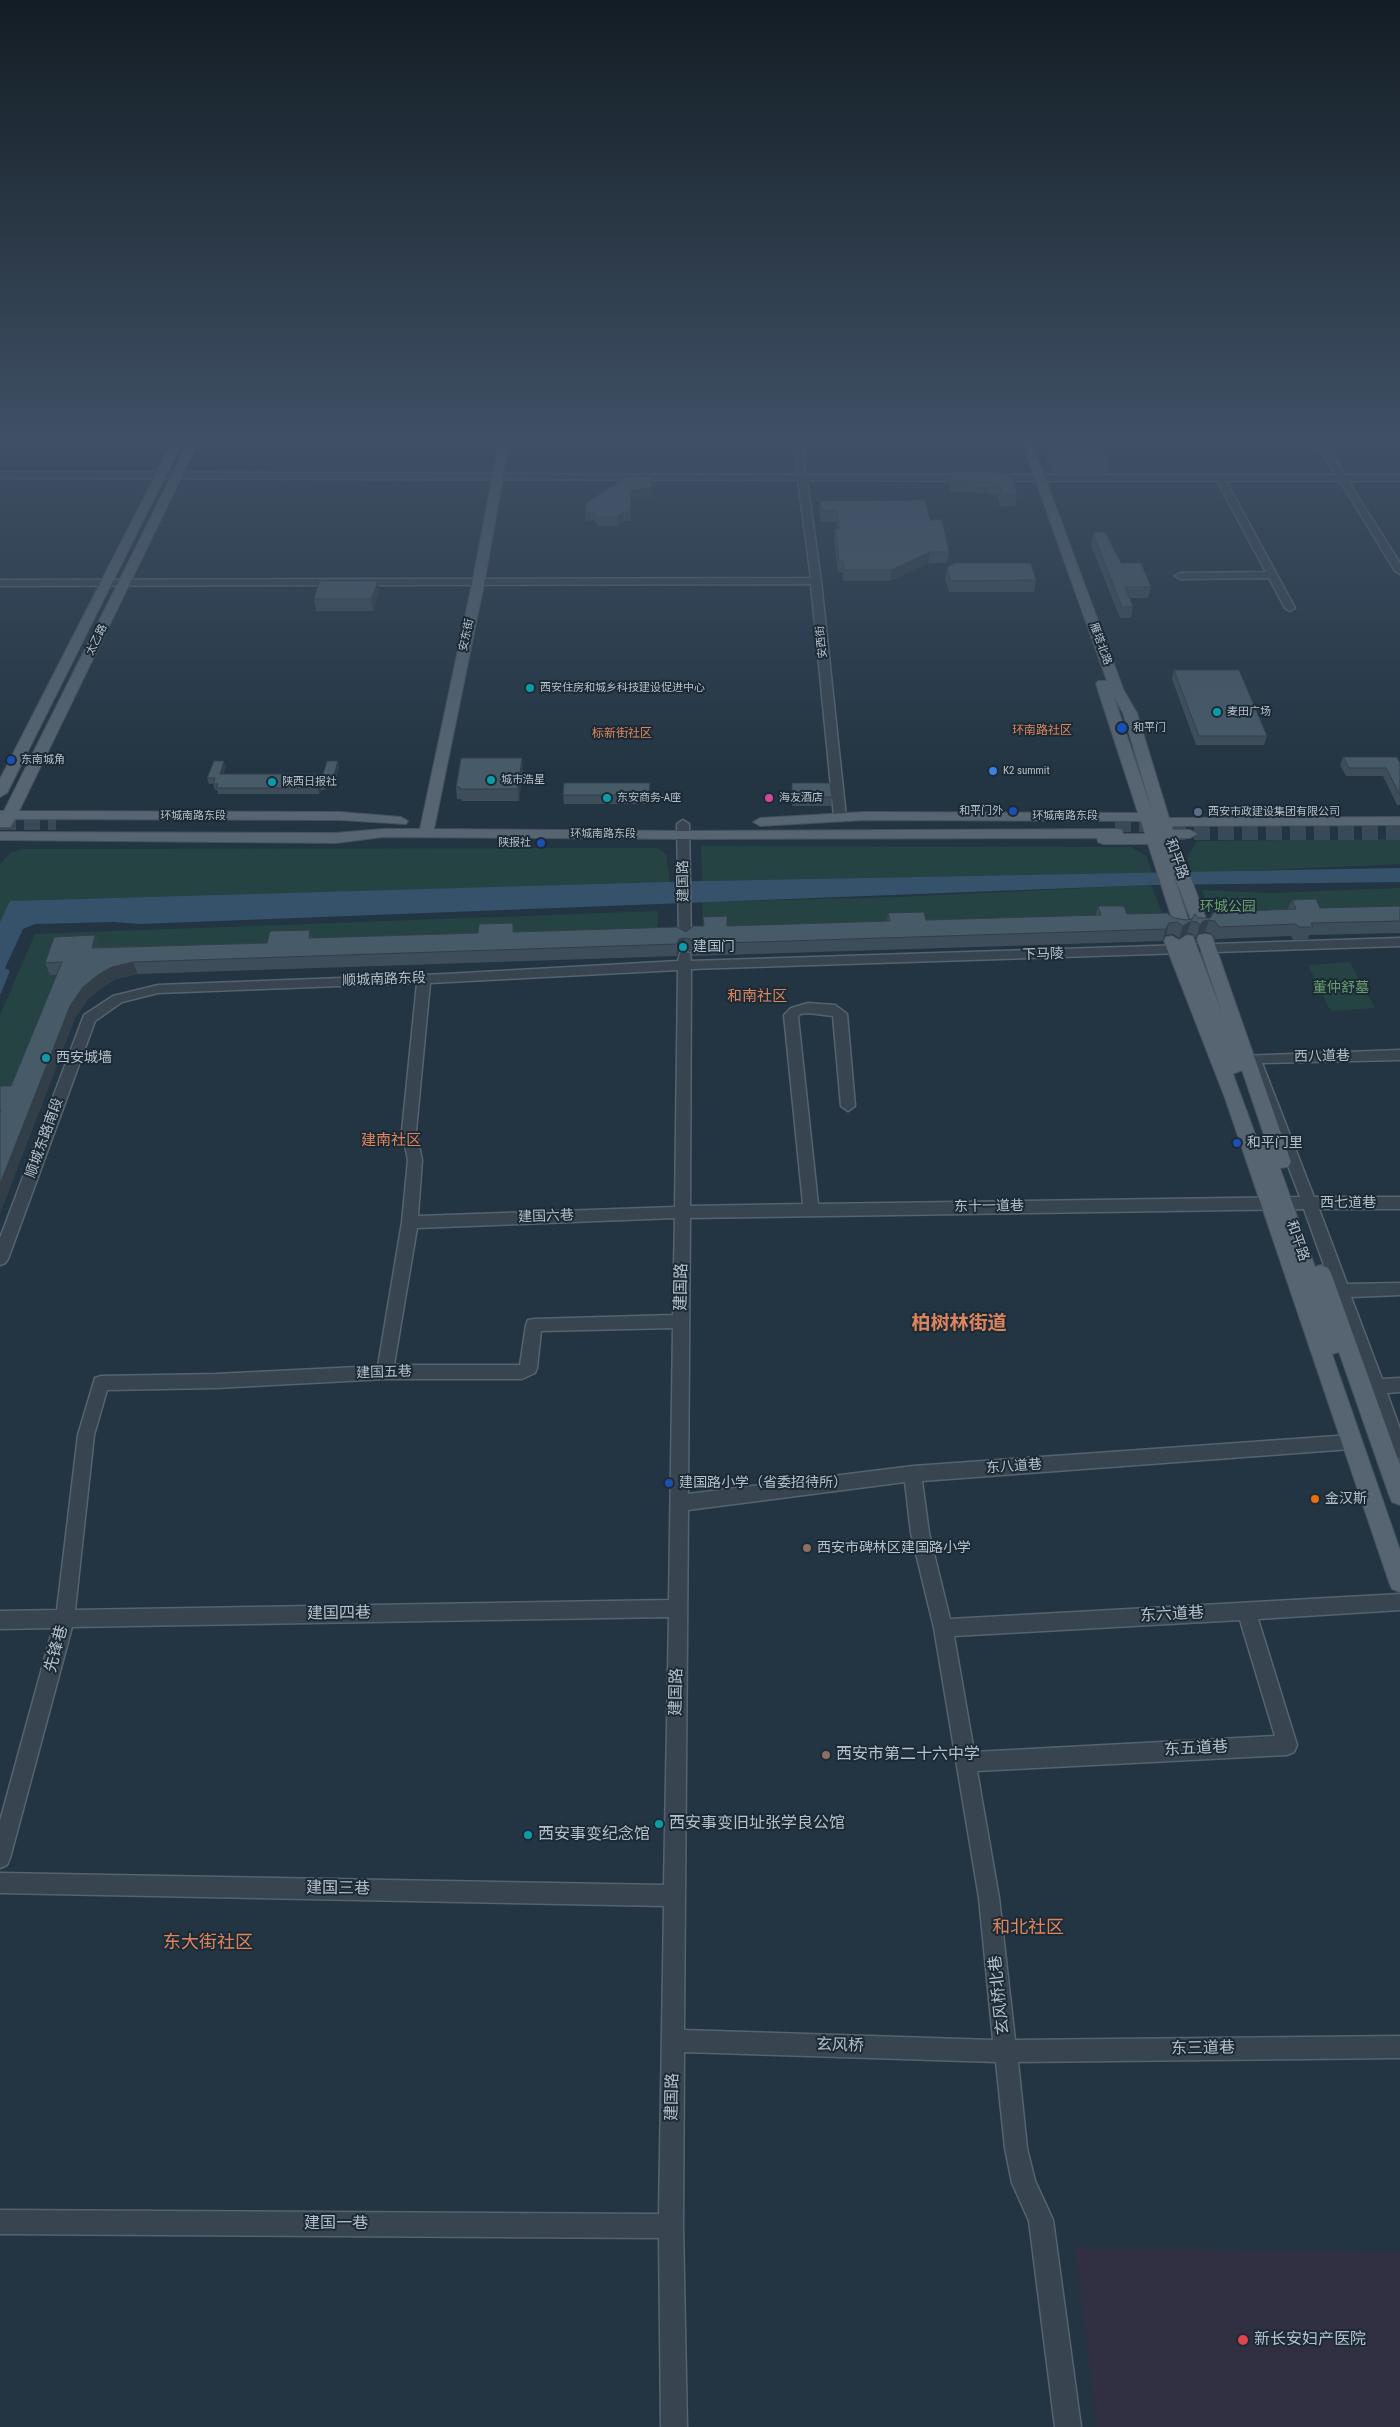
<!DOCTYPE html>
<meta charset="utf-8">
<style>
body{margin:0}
canvas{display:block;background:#233442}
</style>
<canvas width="1400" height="2427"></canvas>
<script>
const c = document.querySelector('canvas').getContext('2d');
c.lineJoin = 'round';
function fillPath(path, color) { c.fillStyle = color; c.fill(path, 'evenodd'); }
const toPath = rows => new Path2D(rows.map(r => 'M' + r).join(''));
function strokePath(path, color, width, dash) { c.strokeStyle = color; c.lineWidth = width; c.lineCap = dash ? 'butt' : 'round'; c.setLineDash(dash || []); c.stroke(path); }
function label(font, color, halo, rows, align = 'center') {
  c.font = font + ' "Roboto Condensed","Noto Sans SC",sans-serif'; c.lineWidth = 4; c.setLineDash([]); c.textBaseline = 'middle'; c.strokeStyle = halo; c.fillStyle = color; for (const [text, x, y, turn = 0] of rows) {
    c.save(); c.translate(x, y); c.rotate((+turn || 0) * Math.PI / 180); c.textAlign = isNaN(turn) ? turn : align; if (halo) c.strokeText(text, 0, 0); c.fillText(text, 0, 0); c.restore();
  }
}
fillPath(toPath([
 [1075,2247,1400,2252,1400,2427,1097,2427]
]), '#303042');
fillPath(toPath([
 [1400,839,1400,864,1192,873,1187,858,1197,841],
 [701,846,1131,847,1146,856,1152,873,702,881],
 [657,848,666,854,670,883,11,901,0,922,0,864,11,852,25,849],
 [1151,885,1167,925,703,929,702,902,896,897],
 [1400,888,1400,919,1214,924,1202,890,1271,893],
 [658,911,658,939,50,975,67,974,17,1098,0,1098,0,1015,35,934],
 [1350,962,1375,1008,1333,1011,1329,1008,1308,965]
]), '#254342');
fillPath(toPath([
 [1400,868,1400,882,1151,885,140,924,114,922,35,924,23,929,5,968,10,971,0,995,0,922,10,901,702,881]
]), '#36526a');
strokePath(toPath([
 [0,822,56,822],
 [1115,824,1166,824],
 [1170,832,1400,832]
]), '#394957', 16, [16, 8]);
const minor = toPath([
 [793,437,801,437,806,475,968,475,972,478,968,481,807,480,821,581,846,817,840,821,834,817,811,584,0,586,0,580,811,578,798,480,0,478,0,472,798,475,793,437],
 [1313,437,1321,437,1345,475,1400,475,1400,481,1348,481,1400,563,1400,574,1395,571,1340,481,1226,481,1295,608,1290,611,1285,608,1269,578,1180,579,1175,576,1180,573,1266,572,1217,481,991,481,987,478,991,475,1336,475,1313,437],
 [683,820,689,824,691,939,685,943,679,939,677,824,683,820],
 [1400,938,1400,946,691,969,690,1206,803,1204,784,1015,791,1008,808,1003,835,1005,847,1014,855,1106,848,1111,841,1106,833,1016,808,1013,800,1014,798,1017,818,1204,1300,1197,1250,1066,1252,1064,1240,1062,1238,1059,1240,1056,1400,1050,1400,1060,1262,1063,1314,1197,1400,1197,1400,1209,1319,1209,1347,1284,1400,1283,1400,1295,1351,1297,1382,1379,1400,1378,1400,1392,1387,1393,1400,1429,1400,1459,1394,1457,1392,1452,1370,1394,1362,1392,1360,1387,1366,1381,1336,1297,1326,1295,1324,1291,1326,1287,1331,1285,1304,1209,690,1218,688,1494,913,1466,1351,1435,1357,1437,1359,1442,1357,1447,1351,1449,922,1481,929,1533,950,1619,1400,1594,1400,1610,1258,1619,1297,1745,1294,1752,1287,1755,977,1771,999,1898,1015,2040,1400,2036,1400,2058,1018,2062,1027,2148,1035,2181,1053,2220,1081,2427,1055,2427,1029,2221,1012,2183,1005,2148,996,2062,684,2052,683,2226,687,2427,661,2427,659,2238,0,2234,0,2210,659,2214,664,1906,0,1893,0,1873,664,1885,669,1617,72,1627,10,1858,7,1865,0,1868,0,1821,53,1628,0,1629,0,1611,57,1610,78,1435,95,1378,101,1376,216,1374,378,1366,402,1222,408,1160,402,1131,417,983,158,993,122,1002,95,1021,8,1259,5,1263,0,1265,0,1238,84,1015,113,996,158,985,446,974,678,961,680,953,685,952,690,953,691,961,1400,938],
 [678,970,675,1207,418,1216,422,1160,416,1131,430,983,678,970],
 [675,1218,673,1315,534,1319,528,1320,526,1325,520,1365,394,1365,417,1228,675,1218],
 [673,1328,669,1600,75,1610,94,1435,107,1390,216,1388,385,1379,522,1379,535,1373,537,1368,541,1331,673,1328],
 [905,1482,911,1533,934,1628,979,1898,993,2040,684,2030,688,1510,905,1482],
 [1240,1620,1275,1736,974,1752,954,1636,1240,1620]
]);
const major = toPath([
 [175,437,185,437,7,793,0,797,0,779,175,437],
 [191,437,201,437,19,811,340,812,401,817,408,821,406,824,340,820,15,819,10,827,0,827,0,811,4,811,191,437],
 [500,437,510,437,484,584,434,829,684,831,1117,829,1122,830,1123,834,1145,834,1141,821,865,820,760,826,753,822,760,818,865,812,1138,813,1096,684,1098,681,1107,681,1020,437,1030,437,1124,691,1137,713,1169,818,1400,817,1400,825,1172,826,1173,830,1190,830,1197,834,1190,838,1176,838,1208,924,1206,928,1200,929,1194,928,1171,867,1190,925,1188,929,1182,930,1176,929,1174,925,1148,844,1103,844,1098,842,1097,838,684,839,383,837,336,843,0,840,0,832,336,833,383,829,420,829,472,584,500,437],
 [1114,697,1123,713,1153,814,1114,697],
 [1205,934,1211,935,1213,939,1291,1162,1288,1167,1280,1168,1315,1267,1321,1265,1328,1268,1331,1273,1400,1465,1400,1505,1392,1502,1389,1495,1339,1352,1332,1354,1400,1550,1400,1592,1392,1589,1389,1582,1225,1098,1164,941,1166,937,1172,936,1179,940,1187,935,1193,936,1223,1016,1197,939,1199,935,1205,934],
 [1242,1070,1266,1141,1258,1142,1233,1074,1242,1070]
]);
strokePath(minor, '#55636f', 3);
strokePath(major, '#44515d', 2);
fillPath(minor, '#384551');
fillPath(major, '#566571');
fillPath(toPath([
 [1043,437,1099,437,1109,462,1107,473,1054,473,1050,470,1046,459,1048,450],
 [951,472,998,472,1017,494,1015,506,1000,506,997,495,990,495,990,493,951,492,949,483],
 [652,476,652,496,631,498,630,521,623,521,618,526,598,526,594,520,586,521,585,512],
 [820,501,930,520,949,552,947,563,929,563,890,581,843,581,842,572,838,572,834,540,835,529,837,529,836,522,821,522,819,512],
 [1093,534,1121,563,1151,587,1148,598,1130,598,1133,607,1131,618,1120,618,1091,545],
 [947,568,1036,580,1034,592,949,592,945,579],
 [379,592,373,611,316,611,314,599],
 [1174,670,1267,736,1264,745,1196,745,1172,679],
 [1343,757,1400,763,1400,805,1397,805,1383,776,1346,776,1340,765],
 [522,758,523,770,519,801,462,801,461,799,457,799,456,787],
 [226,767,223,774,323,774,339,767,334,784,327,784,325,790,321,790,319,794,218,794,217,790,215,790,213,784,209,784,207,778],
 [650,783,650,804,564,804,563,795],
 [792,783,832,797,831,806,792,806],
 [1292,900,1320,908,1400,906,1400,933,1309,935,1308,939,1293,940,1291,936,1215,939,1211,933,1205,932,1199,933,1196,938,1193,934,1187,933,1179,938,1173,934,1166,935,1162,941,692,956,691,952,685,950,680,951,677,956,138,974,116,979,103,987,88,999,75,1018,0,1213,0,1086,11,1086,57,975,50,975,45,963,95,935,100,947,267,943,310,930,312,938,478,933,513,923,514,932,686,932,703,926,703,917,727,926,887,921,888,913,926,920,1096,915,1098,906,1127,914,1186,920,1198,918,1210,918,1288,909]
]), '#3d4d59');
fillPath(toPath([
 [652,476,652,496,631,498,630,521,631,490],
 [623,512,623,521,618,526,617,517],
 [930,552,929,563,890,581,891,570],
 [378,581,379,592,373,611,371,599],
 [522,758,523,770,519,801,518,789],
 [224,761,226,767,221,780,220,774],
 [338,761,339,767,334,784,333,778],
 [326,778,327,784,325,790,324,784],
 [319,784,321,790,319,794,318,788],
 [1209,920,1205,932,1199,933,1196,938,1200,925,1203,921],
 [1191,921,1187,933,1179,938,1183,926],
 [1169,923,1166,935,1162,941,1166,929],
 [310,930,313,942,309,938],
 [95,935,100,947,92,948],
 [685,938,685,950,680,951,677,956,677,944,679,939],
 [133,962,138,974,116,979,103,987,88,999,75,1018,0,1213,0,1184,70,1006,83,987,98,975,112,967]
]), '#323f49');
const building = toPath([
 [1048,437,1099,437,1109,462,1056,462,1052,459,1048,448,1053,448,1048,437],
 [951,472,998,472,1006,475,1013,479,1017,494,1002,494,999,484,992,484,991,482,953,481,951,472],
 [652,476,651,488,631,490,630,512,623,512,617,517,598,517,594,512,585,512,586,503,626,477,652,476],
 [925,500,930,520,942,520,949,552,930,552,891,570,844,570,843,561,839,561,835,529,839,529,837,511,822,510,820,501,925,500],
 [1095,532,1105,532,1121,563,1141,563,1151,587,1125,587,1133,607,1122,607,1093,534,1095,532],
 [954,563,1031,563,1036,580,950,581,947,568,954,563],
 [319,581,378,581,371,599,314,599,319,581],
 [1174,670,1239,670,1267,736,1199,736,1174,670],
 [1343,757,1397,757,1400,763,1400,795,1386,768,1349,768,1343,757],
 [461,758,522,758,518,789,460,789,460,787,456,787,461,758],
 [214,761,224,761,220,774,323,774,327,761,338,761,333,778,326,778,324,784,319,784,318,788,216,788,218,784,213,784,215,778,207,778,214,761],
 [564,783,650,783,649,795,563,795,564,783],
 [792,783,830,783,832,797,792,797,792,783],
 [1316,899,1320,908,1400,906,1400,921,1311,923,1313,927,1298,927,1296,924,1219,927,1215,921,1209,920,1203,921,1200,925,1197,922,1191,921,1183,926,1177,922,1169,923,1166,929,692,944,691,939,685,938,679,939,677,944,133,962,112,967,98,975,83,987,70,1006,0,1184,0,1112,1,1111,0,1111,0,1086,11,1086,62,962,45,963,54,937,95,935,92,948,267,943,270,931,310,930,309,938,478,933,479,924,513,923,513,932,677,927,686,932,693,926,704,926,703,917,727,916,727,926,890,921,888,913,924,912,926,920,1101,915,1098,906,1124,906,1127,914,1167,913,1174,918,1186,920,1192,919,1195,914,1198,918,1210,918,1214,912,1296,909,1292,900,1316,899]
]);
fillPath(building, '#475a68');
strokePath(building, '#323f49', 1);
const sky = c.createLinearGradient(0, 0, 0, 777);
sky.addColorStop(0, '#131d24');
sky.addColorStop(0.56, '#3f5065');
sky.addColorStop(1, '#3f506500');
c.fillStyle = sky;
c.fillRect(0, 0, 1400, 777);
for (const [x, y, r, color] of [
 [530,688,5,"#0f9aa8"],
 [1217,712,5,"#0f9aa8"],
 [1122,728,6,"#1a4fb4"],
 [11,760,5,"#1a4fb4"],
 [993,771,5,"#3f7fe0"],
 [491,780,5,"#0f9aa8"],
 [272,782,5,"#0f9aa8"],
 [607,798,5,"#0f9aa8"],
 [769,798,5,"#d1479c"],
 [1013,811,5,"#1a4fb4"],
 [1198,812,5,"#5c6f8a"],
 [541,843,5,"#1a4fb4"],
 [683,947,5,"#0f9aa8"],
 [46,1058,5,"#0f9aa8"],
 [1237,1143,5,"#1a4fb4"],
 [669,1483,5,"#1a4fb4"],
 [1315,1499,5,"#e8710a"],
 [807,1548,5,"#8d6e63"],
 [826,1755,5,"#8d6e63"],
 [659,1824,5,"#0f9aa8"],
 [528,1835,5,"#0f9aa8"],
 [1243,2340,6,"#e0444e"]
]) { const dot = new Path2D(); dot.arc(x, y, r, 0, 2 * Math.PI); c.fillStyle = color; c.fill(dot); strokePath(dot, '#1c2a36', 2); }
label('11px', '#b4c0cc', '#1c2a36', [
 ["安东街",467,635,-78],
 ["太乙路",97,640,-64],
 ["安西街",822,642,-96],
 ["雁塔北路",1100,644,70],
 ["环城南路东段",193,816],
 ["环城南路东段",1065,816],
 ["环城南路东段",603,834]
]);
label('11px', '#b4c0cc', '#1c2a36', [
 ["西安住房和城乡科技建设促进中心",540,688],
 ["麦田广场",1227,712],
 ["和平门",1133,728],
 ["东南城角",21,760],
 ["K2 summit",1003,771],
 ["城市浩星",501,780],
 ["陕西日报社",282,782],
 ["东安商务-A座",617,798],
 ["海友酒店",779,798],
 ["和平门外",1003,811,"right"],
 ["西安市政建设集团有限公司",1208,812],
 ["陕报社",531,843,"right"]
], 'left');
label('12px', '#de855d', '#1c2a36', [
 ["环南路社区",1042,731],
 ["标新街社区",622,734]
]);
label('14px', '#b4c0cc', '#1c2a36', [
 ["和平路",1176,859,70],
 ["建国路",684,881,-91],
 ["下马陵",1043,955,-2],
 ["顺城南路东段",384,980,-2],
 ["西八道巷",1322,1057,-1],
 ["顺城东路南段",45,1138,-70],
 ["西七道巷",1348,1203],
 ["东十一道巷",989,1207,-1],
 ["建国六巷",546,1217,-2],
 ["和平路",1297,1241,71],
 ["建国五巷",384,1373,-2],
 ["东八道巷",1014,1467,-4]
]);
label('14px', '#699e6f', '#1c2a36', [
 ["环城公园",1228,907],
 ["董仲舒墓",1341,988]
]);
label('14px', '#b4c0cc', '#1c2a36', [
 ["建国门",693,947],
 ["西安城墙",56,1058],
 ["和平门里",1247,1143],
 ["建国路小学（省委招待所）",679,1483],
 ["金汉斯",1325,1499],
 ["西安市碑林区建国路小学",817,1548]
], 'left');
label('15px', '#de855d', '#1c2a36', [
 ["和南社区",757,997],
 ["建南社区",391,1141]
]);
label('16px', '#b4c0cc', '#1c2a36', [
 ["建国路",682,1287,-89],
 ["建国四巷",339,1614,-1],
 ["东六道巷",1172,1615,-3],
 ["先锋巷",57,1649,-75],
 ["建国路",677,1692,-89],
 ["东五道巷",1196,1749,-3],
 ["建国三巷",338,1889,1],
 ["玄风桥北巷",1000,1995,-96],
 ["玄风桥",840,2046,2],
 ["东三道巷",1203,2049,-1],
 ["建国路",673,2097,-89],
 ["建国一巷",336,2224]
]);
label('16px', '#b4c0cc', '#1c2a36', [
 ["西安市第二十六中学",836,1755],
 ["西安事变旧址张学良公馆",669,1824],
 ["西安事变纪念馆",538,1835],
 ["新长安妇产医院",1254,2340]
], 'left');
label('18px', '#de855d', '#1c2a36', [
 ["和北社区",1028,1928],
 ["东大街社区",208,1943]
]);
label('bold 19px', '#de855d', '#1c2a36', [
 ["柏树林街道",959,1324]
]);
</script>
